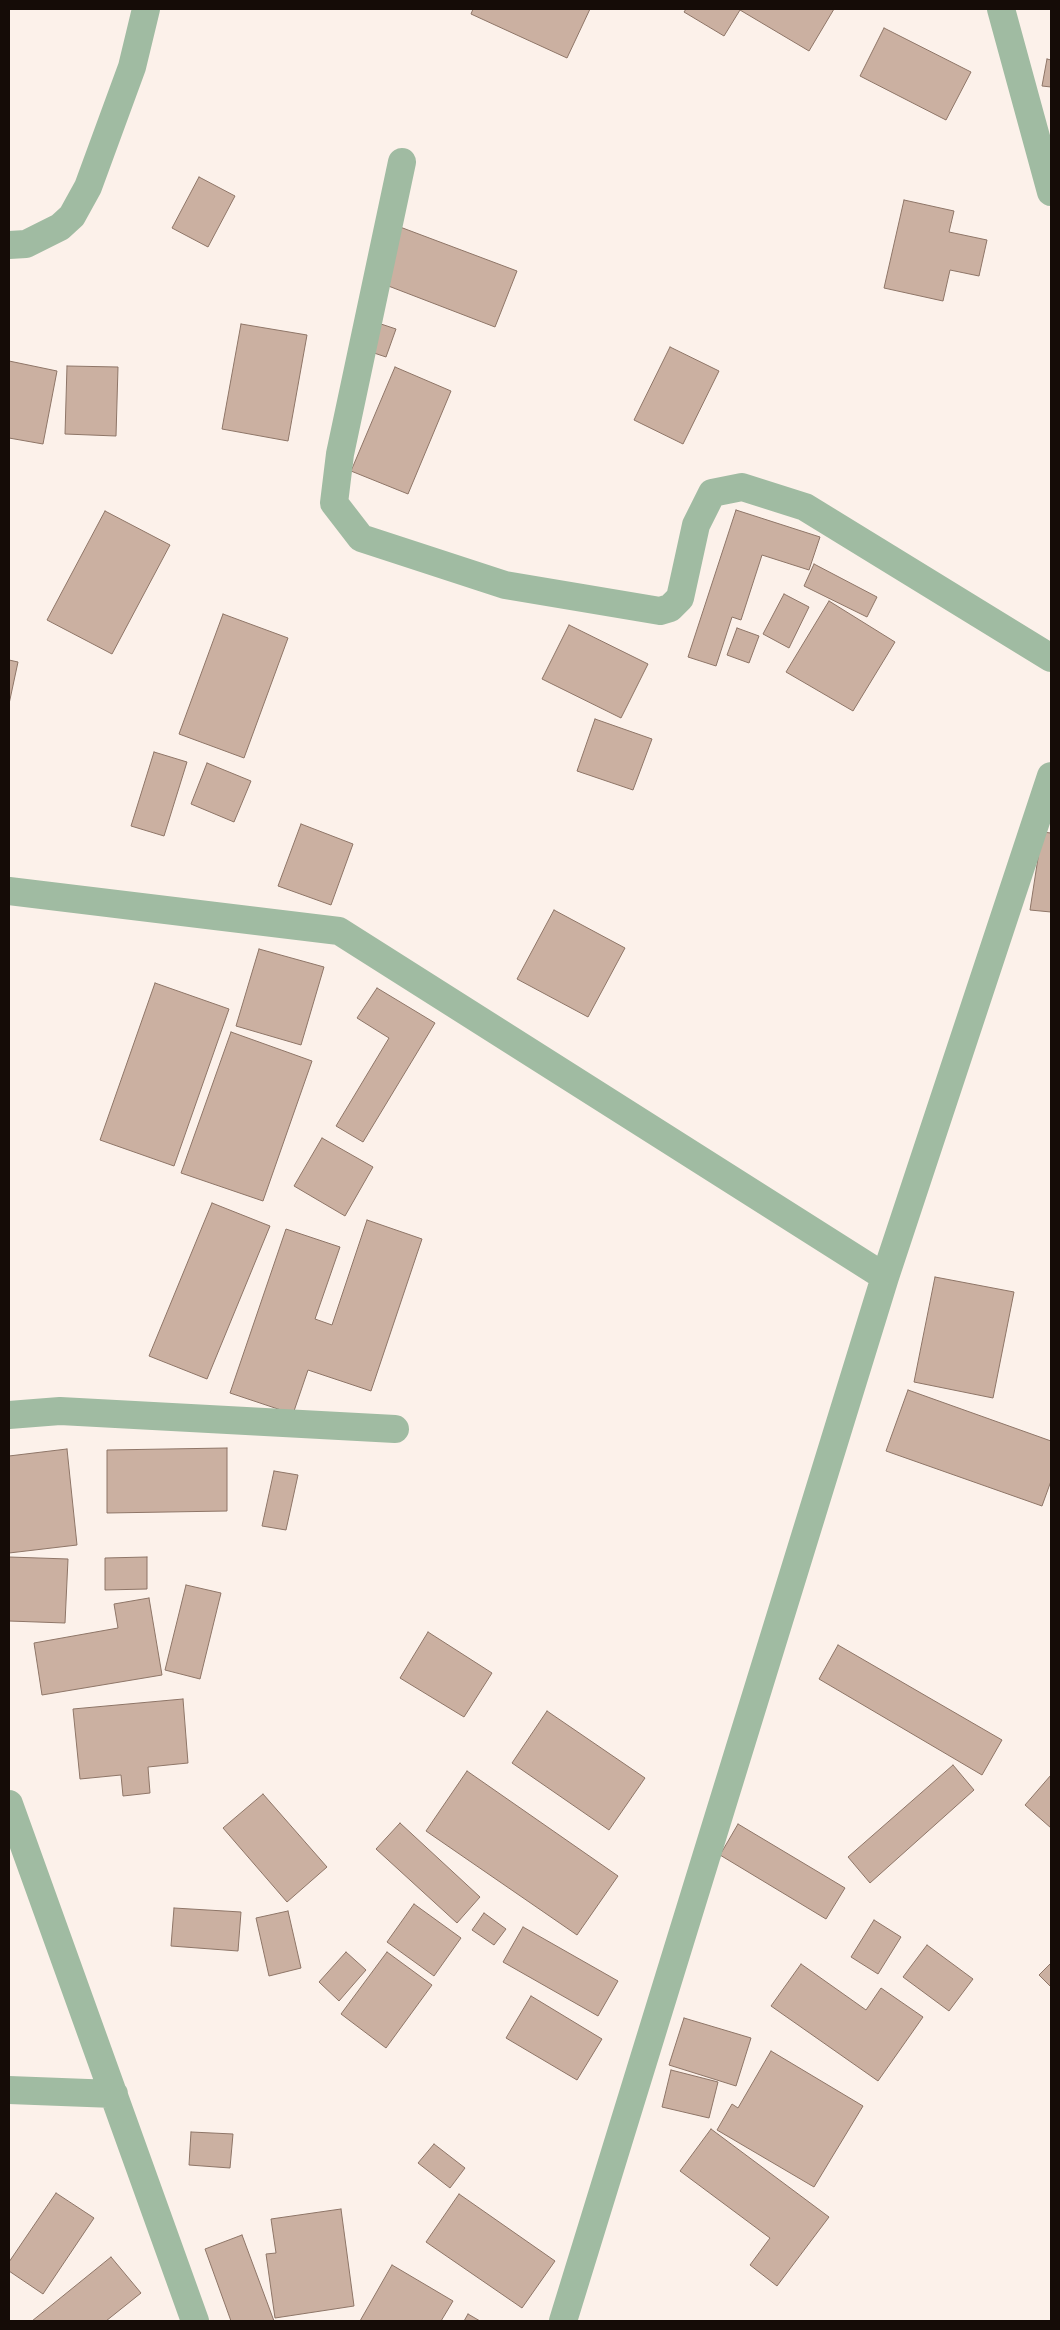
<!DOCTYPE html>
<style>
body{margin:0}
#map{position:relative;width:1060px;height:2330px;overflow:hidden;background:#fcf1ea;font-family:"PT Sans",sans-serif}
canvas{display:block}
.frame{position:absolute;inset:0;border:10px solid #150c07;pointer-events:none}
</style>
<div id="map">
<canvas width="1060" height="2330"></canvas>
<div class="frame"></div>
</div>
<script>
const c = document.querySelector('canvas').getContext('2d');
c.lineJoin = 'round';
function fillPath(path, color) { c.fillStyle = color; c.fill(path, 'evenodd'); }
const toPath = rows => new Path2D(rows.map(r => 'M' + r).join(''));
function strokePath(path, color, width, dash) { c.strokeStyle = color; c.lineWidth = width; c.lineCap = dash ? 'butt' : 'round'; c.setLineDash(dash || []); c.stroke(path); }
const building = toPath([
 [473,9,590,9,567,58,471,14,473,9],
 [686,9,834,9,809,51,740,10,724,36,684,12,686,9],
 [884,28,971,72,946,120,860,76,884,28],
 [1047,59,1051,60,1051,87,1042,86,1047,59],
 [199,177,235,196,208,247,172,228,199,177],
 [904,200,954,211,949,232,987,240,979,276,950,270,943,301,884,288,904,200],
 [400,227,517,271,495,327,378,282,400,227],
 [372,321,396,329,386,357,362,349,372,321],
 [241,324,307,335,288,441,222,429,241,324],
 [670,347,719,371,683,444,634,420,670,347],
 [9,361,57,371,43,444,9,438,9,361],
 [67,366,118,367,116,436,65,434,67,366],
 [395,367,451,391,408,494,351,471,395,367],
 [736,510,820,537,809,570,762,555,741,620,732,617,716,666,688,657,736,510],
 [105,511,170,545,112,654,47,620,105,511],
 [814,564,877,597,867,617,804,586,814,564],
 [784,594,809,607,789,648,763,634,784,594],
 [829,601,895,642,853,711,786,672,829,601],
 [223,614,288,638,244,758,179,734,223,614],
 [569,625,648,664,621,718,542,679,569,625],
 [737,628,759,636,749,663,727,655,737,628],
 [9,660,18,662,9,704,9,660],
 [595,719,652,739,633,790,577,771,595,719],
 [154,752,187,762,164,836,131,826,154,752],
 [207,763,251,781,234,822,191,804,207,763],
 [301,824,353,844,331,905,278,886,301,824],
 [1042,832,1051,833,1051,912,1030,910,1042,832],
 [554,910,625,948,588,1017,517,979,554,910],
 [259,949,324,967,301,1045,236,1026,259,949],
 [155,983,229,1009,174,1166,100,1140,155,983],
 [377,988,435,1023,363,1142,336,1126,389,1038,357,1018,377,988],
 [231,1032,312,1061,263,1201,181,1173,231,1032],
 [322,1138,373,1167,345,1216,294,1186,322,1138],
 [212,1203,270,1226,207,1379,149,1356,212,1203],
 [367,1220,422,1239,371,1391,308,1370,293,1414,230,1393,286,1229,340,1247,315,1319,332,1325,367,1220],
 [935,1277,1014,1292,993,1398,914,1382,935,1277],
 [908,1390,1051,1441,1051,1481,1042,1506,886,1451,908,1390],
 [227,1448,227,1511,107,1513,107,1450,227,1448],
 [67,1449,77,1545,9,1553,9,1456,67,1449],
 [274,1471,298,1475,286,1530,262,1526,274,1471],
 [9,1557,68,1559,65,1623,9,1621,9,1557],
 [147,1557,147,1589,105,1590,105,1558,147,1557],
 [186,1585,221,1593,200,1679,165,1670,186,1585],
 [149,1598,162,1675,42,1695,34,1643,118,1628,114,1604,149,1598],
 [428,1632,492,1673,464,1717,400,1678,428,1632],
 [838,1645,1002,1740,982,1775,819,1679,838,1645],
 [183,1699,188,1763,148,1767,150,1793,123,1796,121,1775,80,1779,73,1709,183,1699],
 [547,1711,645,1778,609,1830,512,1763,547,1711],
 [953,1765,974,1790,870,1883,848,1857,953,1765],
 [467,1771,618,1876,577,1935,426,1831,467,1771],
 [1051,1775,1051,1828,1025,1805,1051,1775],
 [263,1794,327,1867,287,1902,223,1828,263,1794],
 [400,1823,480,1897,457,1923,376,1849,400,1823],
 [738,1824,845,1888,826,1919,720,1855,738,1824],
 [414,1904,461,1938,434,1976,387,1942,414,1904],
 [174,1908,241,1912,238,1951,171,1946,174,1908],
 [288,1911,301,1968,269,1976,256,1918,288,1911],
 [484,1913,506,1929,494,1945,472,1930,484,1913],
 [874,1920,901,1937,878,1974,851,1957,874,1920],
 [523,1927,618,1981,598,2016,503,1962,523,1927],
 [927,1945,973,1979,949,2011,903,1977,927,1945],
 [346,1952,366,1970,339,2001,319,1982,346,1952],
 [387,1952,432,1985,386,2048,341,2014,387,1952],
 [1051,1963,1051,1987,1039,1975,1051,1963],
 [801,1964,866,2010,881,1988,923,2017,878,2081,771,2006,801,1964],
 [531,1996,602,2039,577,2080,506,2038,531,1996],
 [684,2018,751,2038,736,2086,669,2065,684,2018],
 [771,2051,863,2106,814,2187,717,2130,732,2104,738,2108,771,2051],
 [671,2070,718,2082,709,2118,662,2107,671,2070],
 [711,2129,829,2217,777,2286,750,2265,770,2238,680,2171,711,2129],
 [191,2132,233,2134,230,2168,189,2165,191,2132],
 [434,2144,465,2168,450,2188,418,2163,434,2144],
 [56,2193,94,2218,43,2294,9,2271,9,2262,56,2193],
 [459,2194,555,2261,522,2308,426,2242,459,2194],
 [341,2209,354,2306,275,2318,266,2254,276,2253,271,2219,341,2209],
 [242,2235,274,2321,231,2321,205,2249,242,2235],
 [111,2257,141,2293,106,2321,32,2321,111,2257],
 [392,2265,453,2301,441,2321,360,2321,392,2265],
 [468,2314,480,2321,464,2321,468,2314]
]);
fillPath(building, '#cbb0a1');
strokePath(building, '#8e7567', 1);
strokePath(toPath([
 [1001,9,1051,192],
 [402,162,340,454,334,503,361,538,505,585,660,611,670,608,680,598,696,525,712,493,742,487,805,507,1051,658],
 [9,245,26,244,60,227,72,216,88,187,132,67,146,9],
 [9,891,339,931,885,1277],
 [9,1415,60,1411,395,1429],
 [9,1804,195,2321],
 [9,2090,114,2094],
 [563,2321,885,1277,1051,776]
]), '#a0bba2', 28);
</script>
